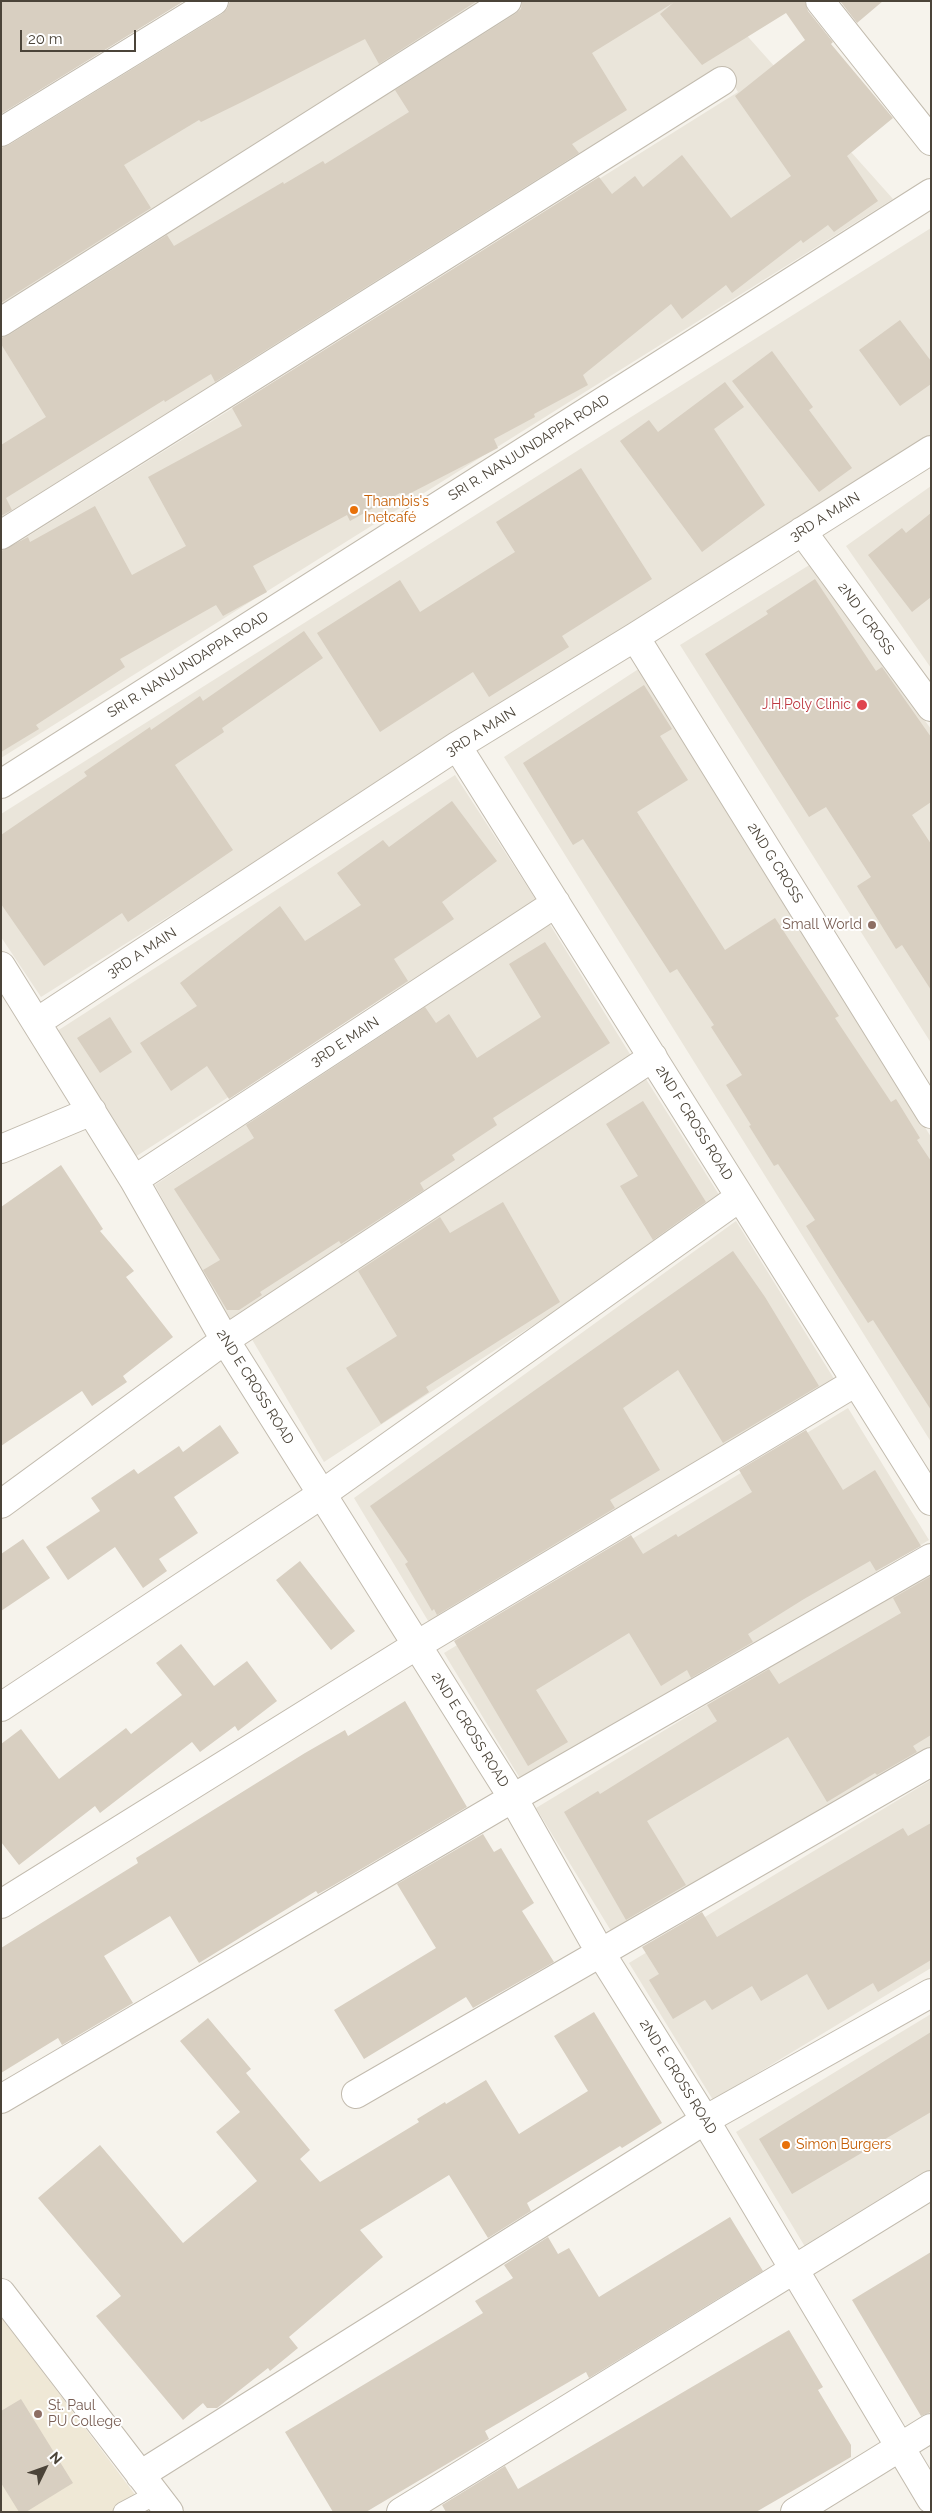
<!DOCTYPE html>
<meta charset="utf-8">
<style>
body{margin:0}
#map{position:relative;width:932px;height:2513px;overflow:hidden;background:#f6f3ec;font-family:Raleway,sans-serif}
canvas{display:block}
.frame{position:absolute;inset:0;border:2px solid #4b4439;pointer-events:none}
.north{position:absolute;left:20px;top:2443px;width:50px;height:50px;-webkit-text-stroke:4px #fff;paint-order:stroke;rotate:48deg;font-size:14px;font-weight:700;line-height:20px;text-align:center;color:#4b4439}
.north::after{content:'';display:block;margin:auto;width:18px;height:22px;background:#4b4439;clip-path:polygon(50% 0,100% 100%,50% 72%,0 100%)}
.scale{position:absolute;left:20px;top:30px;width:116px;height:22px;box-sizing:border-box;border:2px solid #4b4439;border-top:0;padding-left:6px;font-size:15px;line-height:18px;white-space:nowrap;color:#4b4439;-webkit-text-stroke:4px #fff;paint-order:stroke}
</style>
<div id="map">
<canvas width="932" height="2513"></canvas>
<div class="frame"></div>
<div class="north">N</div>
<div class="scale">20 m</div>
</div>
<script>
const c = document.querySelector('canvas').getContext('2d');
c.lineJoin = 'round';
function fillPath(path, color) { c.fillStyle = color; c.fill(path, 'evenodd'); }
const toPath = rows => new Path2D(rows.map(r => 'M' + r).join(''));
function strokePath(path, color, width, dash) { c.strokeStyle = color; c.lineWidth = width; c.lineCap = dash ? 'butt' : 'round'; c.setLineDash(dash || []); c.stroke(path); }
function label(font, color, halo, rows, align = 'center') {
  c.font = font + ' Raleway,sans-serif'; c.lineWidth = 4; c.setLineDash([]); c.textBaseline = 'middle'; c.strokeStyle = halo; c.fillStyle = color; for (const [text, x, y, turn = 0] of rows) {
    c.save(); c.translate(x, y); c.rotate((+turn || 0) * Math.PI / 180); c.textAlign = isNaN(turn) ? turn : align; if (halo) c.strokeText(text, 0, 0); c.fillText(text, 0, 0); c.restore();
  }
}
fillPath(toPath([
 [241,1,489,1,1,309,1,146],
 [527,1,716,1,893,199,1,758,1,553,738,92,723,68,1,521,1,335],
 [931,228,931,436,41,997,1,937,1,814],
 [931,486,931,668,846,546],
 [811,564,931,729,931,1043,680,645],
 [640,668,931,1137,931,1442,504,757],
 [455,775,536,900,135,1157,54,1033],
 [549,923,633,1059,227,1322,155,1185],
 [644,1076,723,1201,324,1462,250,1336],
 [736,1221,836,1382,430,1624,354,1498],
 [848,1408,929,1540,524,1785,444,1653],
 [931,1569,931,1749,616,1939,536,1808],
 [931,1780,931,1968,713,2100,629,1963],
 [931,2014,931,2182,810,2255,736,2132]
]), '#eae5da');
fillPath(toPath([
 [1,2316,148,2512,1,2512]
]), '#efe8d6');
fillPath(toPath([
 [1,1,184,1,1,114],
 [230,1,477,1,379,64,365,39,244,101,201,122,199,120,124,165,151,208,1,303,1,148,9,145,222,14,227,9],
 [522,1,805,1,808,11,833,42,831,44,893,118,847,156,878,201,834,232,828,225,803,243,801,240,732,293,726,285,682,319,671,304,583,375,588,385,534,414,535,417,494,439,498,448,403,497,400,493,350,521,347,515,253,566,267,592,223,616,216,605,120,659,125,667,36,725,39,729,1,752,1,551,28,537,30,542,95,506,132,575,186,546,148,477,242,426,232,408,599,177,612,194,635,176,643,187,682,155,731,218,791,176,735,96,805,40,786,13,702,65,660,14,673,3,592,53,627,110,572,144,579,153,215,382,211,374,165,402,164,400,6,498,12,510,1,516,1,445,46,417,1,344,1,338,9,335,167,235,174,246,283,182,284,184,323,161,325,164,409,112,395,90,515,14,521,9],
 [840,1,883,1,857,23],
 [900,320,931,361,931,384,900,406,859,350],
 [772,351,813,407,809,410,852,468,819,492,732,381],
 [725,382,744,407,714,429,765,505,702,552,620,441,649,420,658,432],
 [581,468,652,579,562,636,569,647,489,697,473,672,380,732,317,633,400,580,420,612,515,552,496,522],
 [931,513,931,597,912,612,868,555,902,528,906,533],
 [815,579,876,671,882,667,931,737,931,802,912,815,931,844,931,990,902,945,896,949,857,886,871,877,826,807,809,817,705,654,768,614,766,611],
 [304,631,323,658,222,728,224,732,175,765,233,850,128,922,122,913,44,966,1,904,1,835,87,776,84,772,150,727,151,730,200,696,203,701],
 [644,685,672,729,660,736,688,780,637,812,725,950,775,918,839,1016,835,1018,891,1102,896,1099,920,1138,917,1140,931,1161,931,1410,873,1320,868,1323,840,1280,806,1226,815,1220,778,1164,774,1166,749,1126,751,1125,726,1085,742,1075,711,1027,714,1025,677,969,670,973,583,839,573,845,523,763],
 [452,801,497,861,442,902,454,919,394,959,408,981,229,1099,207,1066,171,1091,140,1043,197,1006,180,983,280,906,305,941,361,905,337,873,383,840,389,847],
 [545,942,610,1043,493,1118,497,1125,452,1155,455,1160,420,1183,424,1190,341,1244,339,1241,260,1292,262,1295,239,1310,227,1310,203,1270,220,1260,174,1189,254,1138,246,1125,425,1007,436,1023,449,1014,477,1058,541,1017,509,964],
 [110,1017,132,1052,100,1073,77,1038],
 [643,1101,706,1202,653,1240,620,1186,638,1176,606,1124],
 [61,1165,103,1229,100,1231,134,1271,126,1277,173,1337,123,1376,127,1382,92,1406,82,1391,1,1446,1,1207],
 [503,1202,560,1302,426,1387,429,1392,381,1424,346,1368,397,1336,358,1271,440,1217,450,1233],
 [733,1251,765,1297,819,1386,723,1443,678,1370,623,1408,660,1470,610,1500,615,1508,437,1615,434,1609,432,1611,405,1564,408,1562,370,1506],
 [220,1425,239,1453,174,1497,198,1533,159,1559,167,1571,143,1588,115,1547,68,1580,46,1547,100,1511,91,1498,134,1469,138,1474,179,1446,183,1452],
 [806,1430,843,1490,875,1470,921,1546,876,1571,870,1561,804,1599,748,1634,753,1642,691,1678,687,1670,661,1686,629,1633,536,1690,568,1742,528,1766,454,1641,631,1535,643,1554,676,1534,678,1537,752,1492,739,1470],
 [23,1539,50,1578,1,1611,1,1554],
 [300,1561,355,1631,331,1650,276,1580],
 [931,1576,931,1735,913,1746,917,1752,877,1775,875,1773,827,1802,788,1737,647,1821,686,1885,626,1920,564,1812,598,1791,600,1794,717,1721,707,1705,769,1669,779,1684,901,1613,893,1598],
 [181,1644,214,1686,247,1661,277,1701,238,1731,235,1726,200,1752,192,1742,100,1813,95,1806,19,1865,1,1842,1,1744,21,1729,59,1779,126,1728,131,1734,182,1695,156,1663],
 [405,1701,467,1807,334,1885,318,1894,316,1891,199,1963,170,1916,104,1956,133,2003,62,2045,58,2038,1,2073,1,1948,138,1863,136,1858,305,1753,345,1730,348,1736],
 [931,1823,931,1960,878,1992,873,1983,828,2010,807,1974,761,2001,752,1986,712,2010,705,2000,673,2019,649,1980,659,1974,642,1947,702,1912,717,1937,903,1828,908,1836],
 [483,1834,494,1852,501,1848,534,1903,522,1911,554,1962,473,2008,466,1997,364,2059,334,2010,436,1948,397,1884],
 [594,2012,662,2123,622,2148,620,2146,527,2203,531,2211,488,2238,449,2175,360,2230,383,2257,289,2337,298,2348,270,2371,268,2368,217,2408,207,2408,203,2403,183,2420,96,2316,121,2296,38,2198,100,2145,183,2243,257,2181,216,2132,240,2112,180,2041,208,2018,251,2069,246,2073,310,2150,300,2159,320,2182,419,2122,417,2119,445,2102,446,2104,486,2080,519,2134,588,2091,554,2036],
 [931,2032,931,2112,792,2194,759,2139],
 [730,2217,763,2271,589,2378,586,2372,485,2431,489,2439,366,2512,333,2512,285,2432,483,2313,475,2301,513,2278,504,2265,548,2237,558,2254,569,2248,599,2297],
 [931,2252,931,2412,921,2416,852,2300],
 [789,2330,823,2387,818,2390,851,2445,851,2457,756,2512,446,2512,442,2505,505,2466,518,2489],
 [21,2399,73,2483,26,2512,19,2512,1,2483,1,2411]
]), '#d8cfc1');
const service = toPath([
 [123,2512,155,2495]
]);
const minor = toPath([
 [820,1,931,141],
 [1,132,214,1],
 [1,322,507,1],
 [802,531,931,707],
 [1,535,722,81],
 [635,637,931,1114],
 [457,746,931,1501],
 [1,784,931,193],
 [1,966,134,1180,225,1340,513,1798,600,1952,705,2120,931,2499],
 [37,1022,457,746,635,637,931,450],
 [1,1149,92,1111],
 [134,1180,556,903],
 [1,1504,225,1340,653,1057],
 [1,1707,322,1494,740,1197],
 [1,1904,417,1645,856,1382],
 [356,2094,931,1762],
 [1,2099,513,1798,931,1558],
 [1,2293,169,2512],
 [140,2475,705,2120,931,1993],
 [401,2512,931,2185],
 [795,2512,931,2428]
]);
strokePath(service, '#c2bbae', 21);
strokePath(minor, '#c2bbae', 30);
strokePath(service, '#fff', 19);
strokePath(minor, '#fff', 28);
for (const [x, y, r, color] of [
 [354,510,5,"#e8710a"],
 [862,705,6,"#e0444e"],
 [872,925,5,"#8d6e63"],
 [786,2145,5,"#e8710a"],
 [38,2414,5,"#8d6e63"]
]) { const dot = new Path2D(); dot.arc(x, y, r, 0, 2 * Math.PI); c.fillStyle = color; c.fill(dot); strokePath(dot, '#fff', 2); }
label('14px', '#4b4439', '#fff', [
 ["SRI R. NANJUNDAPPA ROAD",529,448,-32],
 ["3RD A MAIN",825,517,-32],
 ["2ND I CROSS",866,619,54],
 ["SRI R. NANJUNDAPPA ROAD",188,665,-32],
 ["3RD A MAIN",481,732,-32],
 ["2ND G CROSS",775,863,58],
 ["3RD A MAIN",142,953,-33],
 ["3RD E MAIN",345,1042,-33],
 ["2ND F CROSS ROAD",694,1123,58],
 ["2ND E CROSS ROAD",255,1387,58],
 ["2ND E CROSS ROAD",470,1730,58],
 ["2ND E CROSS ROAD",678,2077,58]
]);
label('14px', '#c56008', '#fff', [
 ["Thambis's",364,502],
 ["Inetcafé",364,518],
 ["Simon Burgers",796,2145]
], 'left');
label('14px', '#be3a42', '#fff', [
 ["J.H.Poly Clinic",851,705]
], 'right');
label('14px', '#785e54', '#fff', [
 ["Small World",862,925],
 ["St. Paul",48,2406,"left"],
 ["PU College",48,2422,"left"]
], 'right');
</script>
